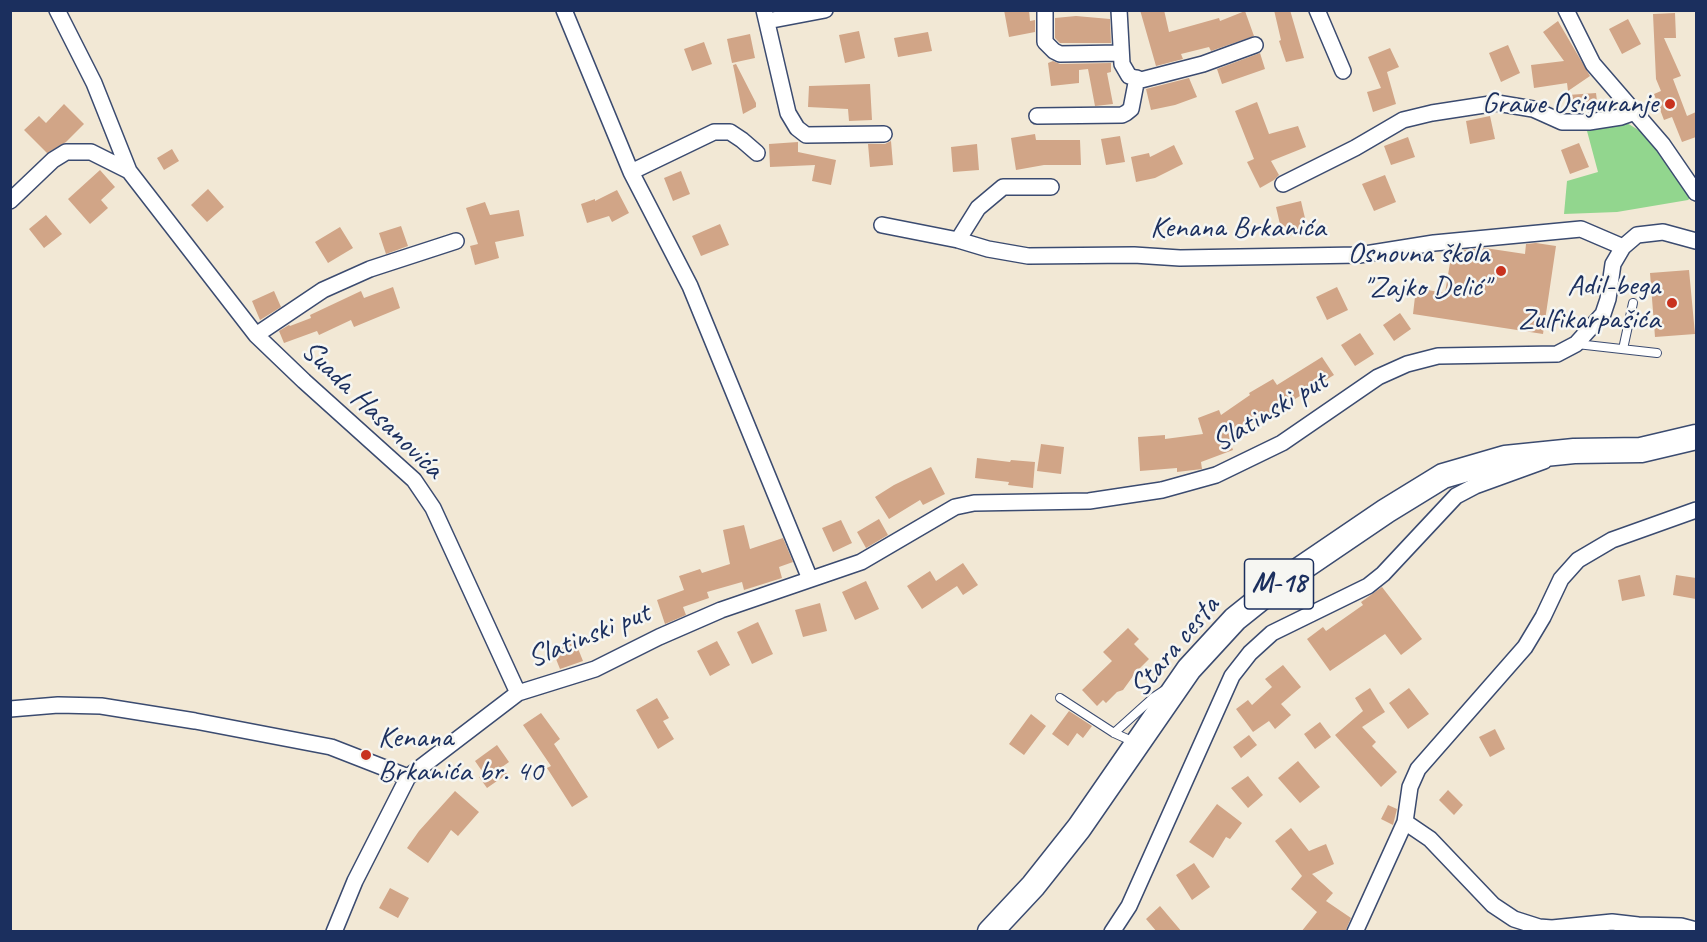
<!DOCTYPE html>
<meta charset="utf-8">
<style>
body{margin:0}
#map{position:relative;width:1707px;height:942px;overflow:hidden;background:#f2e8d5;font-family:Caveat,sans-serif}
canvas{display:block}
.frame{position:absolute;inset:0;border:12px solid #1b2f5e;pointer-events:none}
</style>
<div id="map">
<canvas width="1707" height="942"></canvas>
<div class="frame"></div>
</div>
<script>
const c = document.querySelector('canvas').getContext('2d');
c.lineJoin = 'round';
function fillPath(path, color) { c.fillStyle = color; c.fill(path, 'evenodd'); }
const toPath = rows => new Path2D(rows.map(r => 'M' + r).join(''));
function strokePath(path, color, width, dash) { c.strokeStyle = color; c.lineWidth = width; c.lineCap = dash ? 'butt' : 'round'; c.setLineDash(dash || []); c.stroke(path); }
function label(font, color, halo, rows, align = 'center') {
  c.font = font + ' Caveat,sans-serif'; c.lineWidth = 5; c.setLineDash([]); c.textBaseline = 'middle'; c.strokeStyle = halo; c.fillStyle = color; for (const [text, x, y, turn = 0] of rows) {
    c.save(); c.translate(x, y); c.rotate((+turn || 0) * Math.PI / 180); c.textAlign = isNaN(turn) ? turn : align; if (halo) c.strokeText(text, 0, 0); c.fillText(text, 0, 0); c.restore();
  }
}
fillPath(toPath([
 [1627,123,1640,131,1694,194,1688,200,1617,212,1564,214,1567,181,1598,172,1587,131,1590,128]
]), '#92d68e');
fillPath(toPath([
 [1004,10,1029,10,1030,21,1035,20,1035,32,1009,37],
 [1140,10,1164,10,1169,32,1219,18,1220,21,1245,11,1254,36,1211,51,1209,47,1181,54,1183,59,1156,66],
 [1274,10,1290,10,1304,58,1286,62,1279,41,1281,40],
 [1675,13,1676,38,1664,38,1681,76,1673,79,1687,116,1696,112,1696,137,1682,142,1672,117,1664,120,1654,94,1661,91,1656,79,1653,14],
 [1076,16,1110,19,1111,43,1060,43,1055,38,1055,18],
 [1628,19,1641,44,1622,54,1609,29],
 [1558,21,1590,76,1568,91,1567,83,1534,88,1531,65,1564,61,1543,32],
 [859,31,865,58,845,63,839,35],
 [928,32,932,51,898,57,894,38],
 [750,34,755,58,732,63,727,39],
 [704,42,712,64,692,71,684,49],
 [1508,45,1520,73,1501,82,1489,53],
 [1390,48,1399,67,1387,72,1396,104,1373,112,1367,92,1381,88,1368,57],
 [1260,53,1265,69,1222,84,1217,69],
 [1053,61,1060,64,1111,63,1111,72,1107,73,1113,104,1095,106,1088,69,1079,70,1079,83,1051,86,1048,63],
 [736,64,756,103,756,107,743,114,733,65],
 [1189,78,1197,97,1175,105,1151,110,1146,89],
 [870,84,872,120,849,121,848,109,808,107,809,86],
 [1596,93,1598,109,1570,112,1568,95],
 [1257,102,1269,134,1298,126,1306,147,1271,161,1279,175,1274,180,1260,188,1247,162,1254,159,1235,111],
 [64,104,84,124,66,142,47,153,24,130,39,116,46,123],
 [1490,116,1495,139,1470,144,1466,121],
 [1035,134,1036,140,1080,140,1081,165,1044,165,1016,170,1011,138],
 [1120,136,1125,162,1106,165,1101,139],
 [1408,137,1415,157,1391,165,1384,146],
 [891,141,893,165,870,167,868,144,885,144],
 [798,142,798,152,836,160,831,185,812,181,815,165,770,167,769,144],
 [1579,143,1589,167,1570,174,1561,150],
 [977,144,979,170,953,172,951,147],
 [1174,145,1183,164,1155,178,1136,182,1131,157,1149,153,1150,157],
 [172,149,179,161,164,170,157,158],
 [100,170,115,187,101,200,108,208,90,224,68,199],
 [681,171,690,194,673,201,664,178],
 [1385,175,1396,202,1374,211,1362,184],
 [208,189,224,207,207,222,191,205],
 [617,190,629,213,612,222,609,216,587,223,581,204,595,199,595,201],
 [1301,201,1308,231,1283,237,1276,207],
 [485,202,490,215,519,210,524,236,495,242,499,258,475,265,470,246,478,244,466,208],
 [46,215,62,234,44,248,29,229],
 [720,224,729,245,701,256,692,236],
 [401,226,408,246,386,254,379,233],
 [340,227,353,248,328,263,315,242],
 [1536,243,1556,246,1543,334,1413,314,1416,288,1445,293,1452,251,1485,248,1525,254,1526,244],
 [1689,270,1695,334,1655,337,1650,273],
 [393,287,400,308,354,327,351,320,319,335,317,331,284,343,279,331,289,325,290,326,311,318,310,315,361,291,364,298],
 [1337,287,1348,310,1327,320,1316,297],
 [274,291,281,307,260,320,252,301],
 [1400,313,1411,329,1394,341,1383,325],
 [1360,333,1374,354,1355,366,1341,345],
 [1322,357,1334,375,1287,404,1288,405,1265,419,1263,416,1229,439,1233,450,1201,462,1202,469,1177,472,1177,468,1140,471,1138,437,1165,435,1165,439,1203,434,1198,418,1219,410,1221,415,1250,395,1249,393,1273,379,1277,385],
 [1041,444,1064,447,1061,474,1037,471],
 [977,458,1010,462,1011,460,1035,462,1033,488,1008,485,1009,482,975,478],
 [931,467,945,494,923,505,920,500,889,519,875,497,894,485],
 [879,519,888,535,866,548,857,532],
 [841,520,852,543,833,552,822,528],
 [744,525,750,549,783,538,793,562,779,567,782,578,744,590,742,582,707,592,709,598,683,607,686,615,665,624,657,600,684,590,679,576,700,569,702,573,730,564,723,530],
 [963,563,978,585,963,595,957,586,922,609,907,586,930,571,936,581],
 [1640,575,1645,596,1622,601,1618,580],
 [1676,575,1696,578,1696,599,1673,595],
 [866,581,879,609,855,620,842,592],
 [1382,587,1422,639,1401,655,1385,634,1330,671,1307,639,1323,627,1326,631,1363,605,1361,602],
 [820,603,827,631,803,637,795,610],
 [758,622,773,654,752,664,737,632],
 [1128,628,1139,639,1134,644,1149,659,1136,672,1123,690,1117,692,1106,703,1103,700,1097,706,1082,690,1112,661,1103,652],
 [575,641,583,661,560,669,552,649],
 [717,641,730,665,710,676,697,651],
 [1283,665,1301,687,1281,704,1291,715,1275,729,1269,721,1253,732,1236,709,1248,700,1252,705,1272,687,1265,679],
 [1370,688,1385,712,1362,727,1376,742,1372,746,1397,772,1381,787,1335,735,1363,711,1355,698],
 [1409,688,1429,714,1408,729,1389,703],
 [657,698,669,718,663,721,674,739,658,749,636,710],
 [1069,711,1092,726,1083,738,1077,733,1068,746,1052,734],
 [541,713,560,739,554,744,588,797,572,807,547,768,551,766,523,725],
 [1031,714,1046,726,1024,755,1009,744],
 [1320,722,1331,737,1315,749,1304,734],
 [1495,729,1505,749,1490,757,1479,737],
 [1249,735,1257,745,1241,758,1233,747],
 [497,745,509,762,502,767,507,774,487,788,479,777,484,774,475,761],
 [1298,761,1320,787,1300,803,1278,778],
 [1248,776,1263,795,1248,808,1231,788],
 [1448,790,1463,805,1454,815,1439,800],
 [455,791,479,812,458,836,451,830,428,863,407,848,419,831],
 [1217,804,1242,823,1230,839,1226,837,1213,858,1189,842],
 [1388,805,1397,809,1393,825,1381,819],
 [1291,828,1309,851,1326,844,1334,864,1312,874,1333,893,1326,901,1351,918,1345,932,1301,932,1317,912,1291,889,1302,876,1275,841],
 [1194,863,1210,887,1192,900,1176,875],
 [390,888,409,898,398,918,379,908],
 [1160,906,1182,932,1157,932,1146,919]
]), '#d1a587');
const lane = toPath([
 [1577,344,1657,353],
 [1623,349,1633,303],
 [1060,698,1114,733,1134,742],
 [1114,733,1154,697,1163,691]
]);
const street = toPath([
 [57,10,94,83,129,171,256,335,304,381,414,480,433,508,518,693],
 [564,10,631,172,690,286,810,579],
 [764,10,788,113,797,128,806,135,884,134],
 [1045,10,1045,42,1054,51,1060,54,1121,53],
 [1119,10,1122,64,1129,76,1141,80,1203,64,1255,45],
 [1317,10,1343,71],
 [1566,10,1593,64,1663,145,1696,193],
 [767,21,825,10],
 [1037,116,1122,115,1126,113,1131,109,1137,78],
 [631,172,714,132,730,132,742,140,757,153],
 [1283,184,1355,148,1403,120,1432,113,1497,103,1533,109,1562,122,1589,122,1621,117,1635,112],
 [10,201,53,160,66,152,91,152,129,171],
 [882,225,958,240,988,249,1028,256,1134,255,1180,258,1359,255,1434,243,1581,229,1623,247],
 [958,240,978,208,1003,187,1051,187],
 [256,335,323,290,370,269,456,241],
 [10,709,58,705,101,706,195,721,331,747,408,777],
 [1405,822,1430,839,1493,905,1514,919,1539,927,1552,928,1612,922,1638,925],
 [334,932,355,881,408,777,518,693,595,669,659,637,721,610,861,562,955,507,974,503,1089,501,1162,490,1216,475,1282,443,1378,377,1407,364,1438,356,1557,354,1576,344,1603,314,1608,299,1613,264,1623,247,1637,235,1663,232,1696,241],
 [1112,932,1129,906,1232,676,1250,653,1272,633,1368,586,1383,574,1456,496,1475,486,1544,461],
 [1355,932,1405,822,1410,787,1418,769,1525,647,1543,617,1561,579,1578,560,1612,540,1696,510],
 [1638,932,1638,925,1681,926,1696,930]
]);
const primary = toPath([
 [990,932,1033,886,1079,828,1189,669,1235,619,1280,583,1386,511,1443,476,1505,458,1574,451,1641,450,1696,437]
]);
strokePath(lane, '#3b4b70', 10);
strokePath(street, '#3b4b70', 18);
strokePath(primary, '#3b4b70', 27);
strokePath(lane, '#fff', 8);
strokePath(street, '#fff', 15);
strokePath(primary, '#fff', 24);
for (const [x, y, r, color] of [
 [1670,104,6,"#c8321e"],
 [1501,271,6,"#c8321e"],
 [1672,303,6,"#c8321e"],
 [366,755,6,"#c8321e"]
]) { const dot = new Path2D(); dot.arc(x, y, r, 0, 2 * Math.PI); c.fillStyle = color; c.fill(dot); strokePath(dot, '#f6f6f2', 2); }
for (const [x, y, w] of [
 [1279,584,69]
]) { const box = new Path2D(); box.roundRect(x - w / 2, y - 25, w, 50, 4.5); c.fillStyle = '#f6f6f2'; c.fill(box); strokePath(box, '#1b2f5e', 1.5); }
label('bold 28px', '#1b2f5e', null, [
 ["M-18",1279,584]
]);
label('30px', '#1b2f5e', '#f6f6f2', [
 ["Grawe Osiguranje",1658,104],
 ["Osnovna škola",1489,254],
 ["\"Zajko Delić\"",1489,288],
 ["Adil-bega",1660,286],
 ["Zulfikarpašića",1660,320],
 ["Kenana",378,738,"left"],
 ["Brkanića br. 40",378,772,"left"]
], 'right');
label('30px', '#1b2f5e', '#f6f6f2', [
 ["Kenana Brkanića",1238,228],
 ["Suada Hasanovića",372,410,44],
 ["Slatinski put",1270,412,-31],
 ["Slatinski put",589,636,-22],
 ["Stara cesta",1175,647,-50]
]);
</script>
